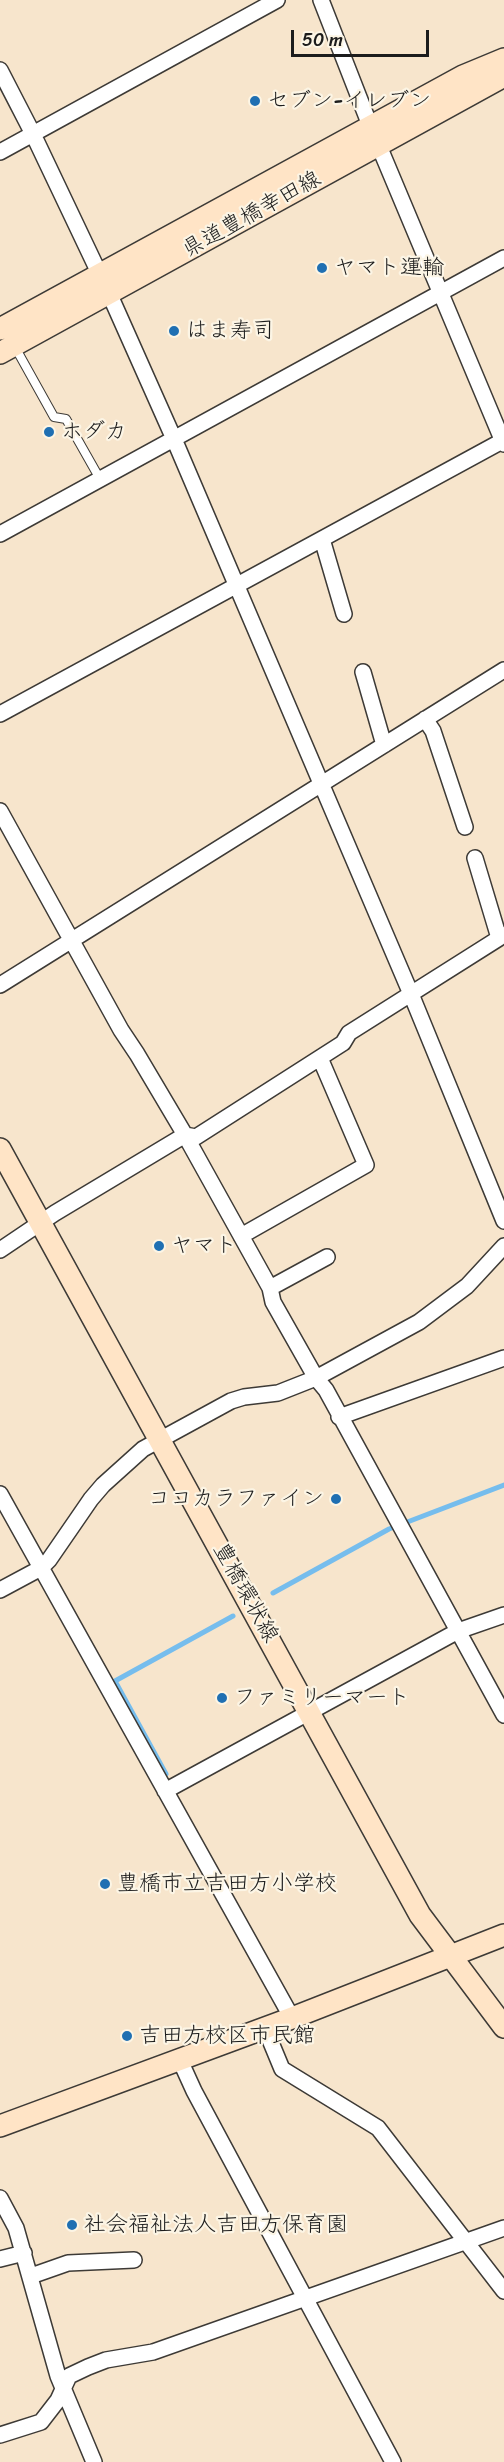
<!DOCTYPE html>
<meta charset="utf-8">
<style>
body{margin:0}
#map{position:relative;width:504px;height:2462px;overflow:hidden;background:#f7e5cc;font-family:Sriracha,sans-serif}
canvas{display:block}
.scale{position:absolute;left:291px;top:30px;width:138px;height:27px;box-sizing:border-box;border:3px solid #1c1c1c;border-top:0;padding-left:8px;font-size:18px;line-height:21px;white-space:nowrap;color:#1c1c1c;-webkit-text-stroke:4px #fcf5e5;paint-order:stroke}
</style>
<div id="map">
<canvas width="504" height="2462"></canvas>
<div class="scale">50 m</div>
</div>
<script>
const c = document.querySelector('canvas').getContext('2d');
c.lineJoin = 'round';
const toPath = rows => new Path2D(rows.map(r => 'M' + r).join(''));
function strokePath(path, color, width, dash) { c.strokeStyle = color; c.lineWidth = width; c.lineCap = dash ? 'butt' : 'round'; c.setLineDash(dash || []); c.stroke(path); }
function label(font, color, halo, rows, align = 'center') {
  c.font = font + ' Sriracha,"Klee One",sans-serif'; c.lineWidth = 4.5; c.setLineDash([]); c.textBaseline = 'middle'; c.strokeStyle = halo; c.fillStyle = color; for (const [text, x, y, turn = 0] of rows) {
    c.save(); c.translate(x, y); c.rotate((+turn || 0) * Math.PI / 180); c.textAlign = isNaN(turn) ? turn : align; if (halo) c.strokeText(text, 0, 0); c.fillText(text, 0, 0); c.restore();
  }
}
strokePath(toPath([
 [273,1593,389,1529,504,1485],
 [166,1774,115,1681,233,1616]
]), '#76bded', 5);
const lane = toPath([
 [15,347,54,417,66,419,100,479]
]);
const street = toPath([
 [321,0,371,128],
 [0,70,33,134,100,275],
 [379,146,504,444],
 [0,152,277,0],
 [109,293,174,439,411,994,504,1221],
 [0,534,504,258],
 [322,539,344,614],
 [363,672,384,745],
 [0,714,504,440],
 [425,719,433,731,465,827],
 [0,811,121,1030,137,1054,185,1135,270,1288,273,1302,316,1378,326,1390,504,1715],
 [475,858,499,938],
 [0,985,504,670],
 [241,1236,366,1165,320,1058],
 [0,1250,55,1213,185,1135,196,1137,343,1043,349,1033,504,935],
 [270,1288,327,1257],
 [339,1417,504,1358],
 [0,1494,292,2018],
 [0,1590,41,1568,49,1560,91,1499,103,1485,143,1449,231,1401,244,1397,278,1393,316,1378,419,1322,467,1286,504,1246],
 [165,1791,458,1631,504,1615],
 [265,2028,282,2069,378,2128,504,2291],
 [179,2058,194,2091,393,2462],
 [0,2198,16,2228,58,2376,94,2462],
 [0,2259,24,2253],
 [31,2276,68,2263,134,2260],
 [0,2435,41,2422,58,2400,69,2376,88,2367,106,2360,153,2352,504,2228]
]);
const secondary = toPath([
 [0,329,463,76,504,59],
 [0,353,504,76],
 [0,1149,420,1915,504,2027],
 [0,2126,292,2018,504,1935]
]);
strokePath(lane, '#3d3a36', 10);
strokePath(street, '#3d3a36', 18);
strokePath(secondary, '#3d3a36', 24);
strokePath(lane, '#fff', 8);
strokePath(street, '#fff', 15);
strokePath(secondary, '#ffe4c6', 21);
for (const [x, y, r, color] of [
 [255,101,6,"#1f6fb2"],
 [322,268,6,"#1f6fb2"],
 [174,331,6,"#1f6fb2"],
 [49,432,6,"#1f6fb2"],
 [159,1246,6,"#1f6fb2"],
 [336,1499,6,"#1f6fb2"],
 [222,1698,6,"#1f6fb2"],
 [105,1884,6,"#1f6fb2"],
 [127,2036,6,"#1f6fb2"],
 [72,2225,6,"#1f6fb2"]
]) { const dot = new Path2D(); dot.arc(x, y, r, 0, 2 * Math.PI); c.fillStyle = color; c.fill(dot); strokePath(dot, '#fcf5e5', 2); }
label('22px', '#1c1c1c', '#fcf5e5', [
 ["セブン-イレブン",267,101],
 ["ヤマト運輸",334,268],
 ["はま寿司",186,331],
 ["ホダカ",61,432],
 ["ヤマト",171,1246],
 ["ココカラファイン",324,1499,"right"],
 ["ファミリーマート",234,1698],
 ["豊橋市立吉田方小学校",117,1884],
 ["吉田方校区市民館",139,2036],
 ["社会福祉法人吉田方保育園",84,2225]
], 'left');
label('22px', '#1c1c1c', '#fcf5e5', [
 ["県道豊橋幸田線",252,215,-29],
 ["豊橋環状線",245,1593,61]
]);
</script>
